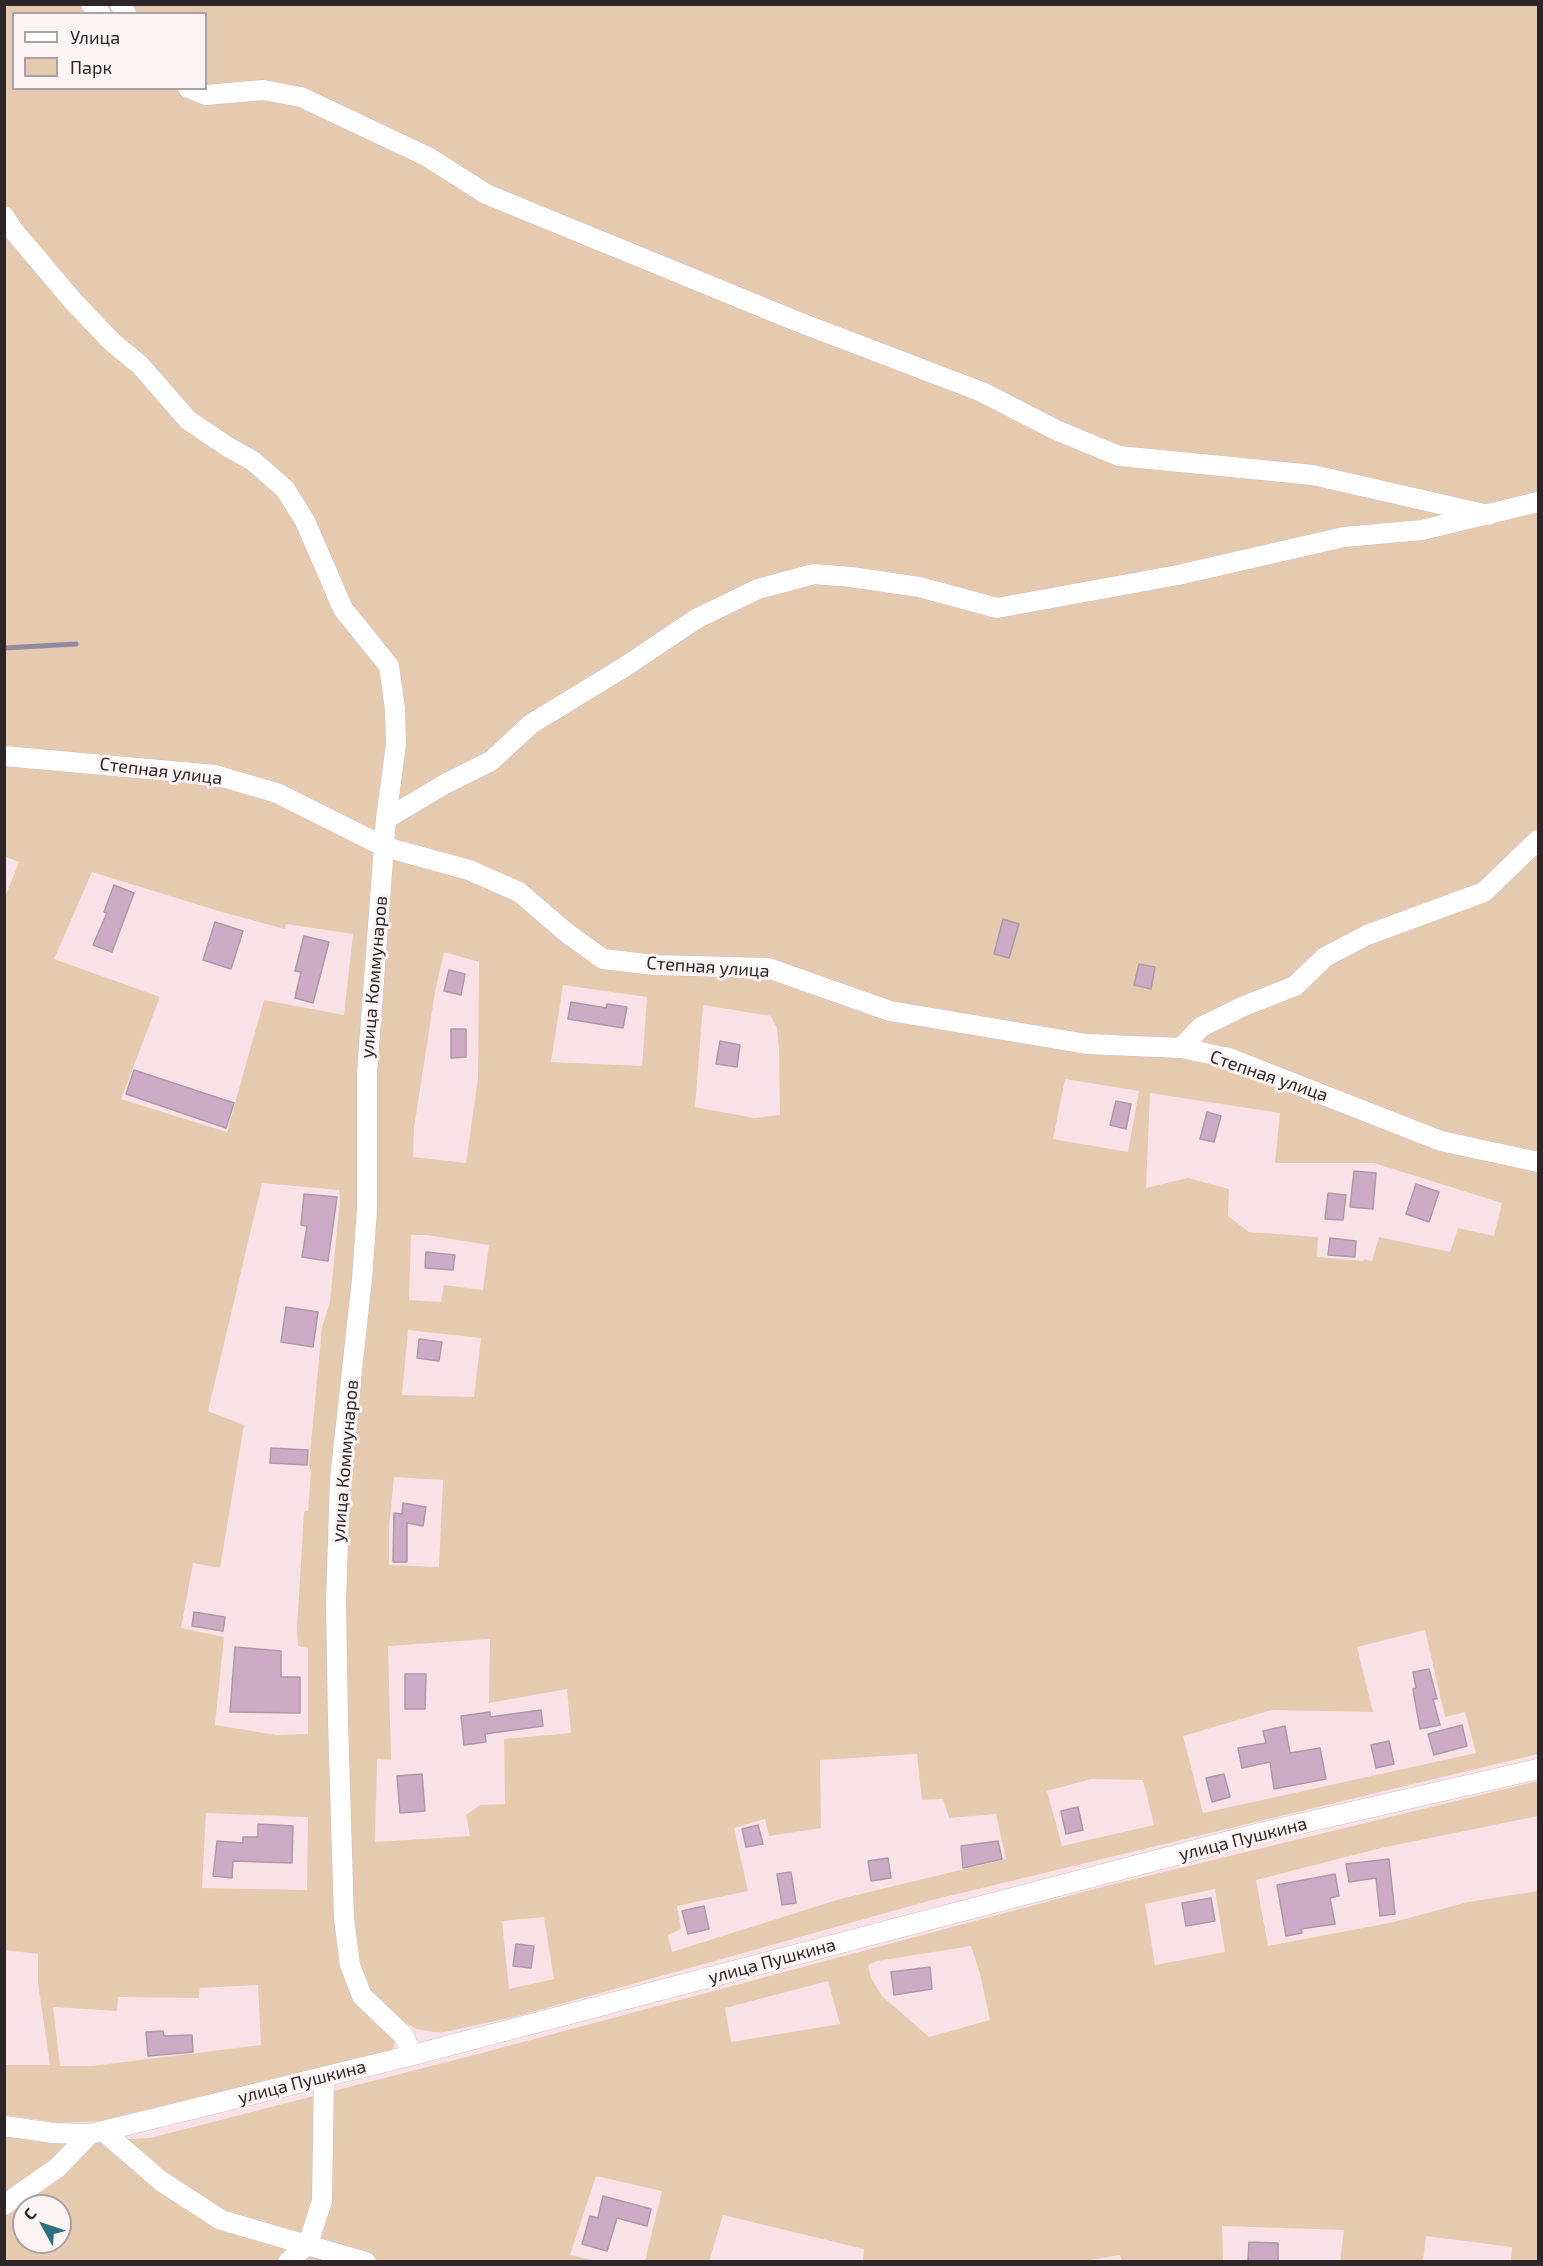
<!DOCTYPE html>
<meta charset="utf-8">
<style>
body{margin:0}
#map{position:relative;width:1543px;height:2266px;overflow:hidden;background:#f8e2e7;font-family:"Exo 2",sans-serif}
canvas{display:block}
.frame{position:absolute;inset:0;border:6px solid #2d2527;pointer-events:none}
.legend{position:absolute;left:12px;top:12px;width:195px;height:78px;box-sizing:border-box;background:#fcf3f5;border:2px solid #a9a1a3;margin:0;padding:8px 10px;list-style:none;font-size:18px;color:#2d2527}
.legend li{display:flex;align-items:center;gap:12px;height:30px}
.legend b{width:30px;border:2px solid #a9a1a3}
.north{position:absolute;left:12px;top:2194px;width:60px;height:60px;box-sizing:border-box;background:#fcf3f5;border:2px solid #a9a1a3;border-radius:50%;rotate:310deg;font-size:16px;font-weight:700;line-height:24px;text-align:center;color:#2d2527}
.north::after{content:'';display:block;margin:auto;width:21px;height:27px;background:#2a727d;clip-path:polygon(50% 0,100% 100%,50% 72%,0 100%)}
</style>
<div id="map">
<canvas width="1543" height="2266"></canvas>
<div class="frame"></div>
<ul class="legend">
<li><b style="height:8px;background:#fff"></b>Улица</li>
<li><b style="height:16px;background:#e6caaf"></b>Парк</li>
</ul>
<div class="north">С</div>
</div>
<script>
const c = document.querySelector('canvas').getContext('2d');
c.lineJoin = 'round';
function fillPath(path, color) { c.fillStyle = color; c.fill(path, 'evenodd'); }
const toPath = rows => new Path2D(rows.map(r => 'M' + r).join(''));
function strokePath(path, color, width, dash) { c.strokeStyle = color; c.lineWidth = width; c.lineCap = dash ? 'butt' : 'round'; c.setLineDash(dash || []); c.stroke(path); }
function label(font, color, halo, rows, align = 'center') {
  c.font = font + ' "Exo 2",sans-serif'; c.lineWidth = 6; c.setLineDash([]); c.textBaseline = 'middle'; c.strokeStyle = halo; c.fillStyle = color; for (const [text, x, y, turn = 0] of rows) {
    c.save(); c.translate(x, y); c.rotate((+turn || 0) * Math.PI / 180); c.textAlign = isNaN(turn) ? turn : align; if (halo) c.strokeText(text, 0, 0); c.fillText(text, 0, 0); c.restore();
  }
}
fillPath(toPath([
 [5,5,1538,5,1538,1156,1461,1141,1221,1047,1077,1035,953,1015,776,976,906,1021,1191,1055,1538,1167,1538,1754,932,1900,518,2016,440,2033,417,2029,389,2014,368,1993,354,1963,343,1722,345,1478,357,1260,335,1471,342,1958,395,2040,393,2050,104,2121,60,2123,5,2115,5,2065,50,2065,38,1983,38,1954,4,1950,4,900,19,862,4,856],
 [14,14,206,14,206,88,14,88],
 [92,872,222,912,285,929,286,924,353,934,344,1015,264,1000,227,1132,121,1099,160,997,54,959],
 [444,952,479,962,478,1078,466,1163,413,1157,414,1128,435,992],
 [563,985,647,997,642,1066,551,1062],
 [703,1005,771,1016,777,1028,779,1049,780,1115,754,1118,695,1107],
 [1065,1079,1139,1091,1128,1152,1053,1139],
 [1150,1093,1280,1113,1275,1163,1374,1163,1502,1203,1494,1236,1458,1228,1450,1252,1379,1237,1372,1261,1364,1259,1363,1261,1317,1257,1318,1237,1249,1232,1228,1216,1229,1189,1188,1178,1146,1188],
 [262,1183,339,1190,340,1199,330,1302,322,1327,309,1465,311,1471,308,1511,304,1512,297,1628,298,1646,308,1648,308,1734,277,1735,215,1725,224,1637,181,1628,193,1563,220,1568,244,1425,208,1411],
 [411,1235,427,1235,489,1245,483,1290,444,1285,441,1302,409,1300],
 [408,1330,481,1338,474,1397,402,1395],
 [394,1477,443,1480,439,1567,389,1565,389,1528],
 [1425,1630,1445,1717,1465,1712,1476,1753,1203,1813,1183,1736,1272,1710,1373,1712,1357,1647],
 [490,1639,489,1703,567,1689,571,1733,504,1739,505,1804,480,1805,466,1815,470,1836,375,1842,377,1759,391,1760,388,1646],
 [917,1754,922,1800,943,1799,949,1818,996,1814,1006,1859,840,1899,672,1952,668,1935,681,1929,677,1906,748,1891,734,1828,765,1819,769,1836,821,1828,820,1760],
 [1091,1779,1143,1780,1154,1825,1062,1846,1047,1791],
 [206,1813,308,1817,307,1890,202,1888],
 [544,1917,554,1979,509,1989,502,1921],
 [258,1985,261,2045,92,2066,60,2066,53,2007,117,2011,118,1997,199,1998,200,1988],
 [1538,1781,1538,1816,1381,1848,1256,1880,1268,1946,1394,1922,1468,1902,1538,1891,1538,2261,1511,2261,1512,2247,1426,2236,1423,2261,1340,2261,1344,2230,1222,2226,1223,2261,1122,2261,1120,2255,1077,2262,863,2261,864,2249,723,2215,709,2261,645,2261,662,2191,596,2176,570,2255,597,2261,5,2261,4,2135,51,2143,150,2138,482,2053,1098,1888],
 [1215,1889,1225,1952,1155,1965,1145,1904],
 [971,1946,980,1974,990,2020,929,2037,882,1996,871,1978,868,1965,877,1961],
 [828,1981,840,2024,731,2042,725,2008],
 [24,2206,60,2206,60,2242,24,2242]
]), '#e6caaf');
strokePath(toPath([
 [4,648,76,644]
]), '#9488a2', 5);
const building = toPath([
 [114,885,134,893,112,952,93,945,107,913,104,912,114,885],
 [1003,919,1019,924,1009,958,994,954,1003,919],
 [215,922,243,931,231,969,203,960,215,922],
 [304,936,329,942,313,1003,295,998,301,972,295,971,304,936],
 [1139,964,1155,967,1151,989,1134,985,1139,964],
 [449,970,465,974,461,995,444,991,449,970],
 [571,1002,606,1008,607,1004,627,1007,623,1028,568,1019,571,1002],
 [451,1029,466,1029,466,1057,451,1058,451,1029],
 [720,1041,740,1045,737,1067,716,1064,720,1041],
 [134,1070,234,1103,226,1128,126,1094,134,1070],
 [1116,1101,1131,1104,1126,1129,1110,1125,1116,1101],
 [1207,1112,1221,1116,1214,1142,1200,1139,1207,1112],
 [1354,1171,1376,1173,1373,1209,1350,1207,1354,1171],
 [1416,1184,1439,1192,1429,1222,1406,1214,1416,1184],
 [1328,1193,1346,1195,1343,1220,1325,1219,1328,1193],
 [304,1194,337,1197,328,1261,302,1257,307,1226,301,1225,304,1194],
 [1330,1238,1356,1241,1355,1257,1328,1255,1330,1238],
 [426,1252,455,1255,453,1270,425,1268,426,1252],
 [286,1307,318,1312,313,1347,281,1342,286,1307],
 [419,1339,442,1342,439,1361,417,1358,419,1339],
 [271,1448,308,1450,307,1465,270,1463,271,1448],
 [403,1503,426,1507,423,1526,407,1523,407,1562,393,1562,394,1513,402,1514,403,1503],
 [194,1612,225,1617,223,1631,192,1626,194,1612],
 [235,1647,281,1651,281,1677,300,1677,300,1713,230,1712,235,1647],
 [1429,1669,1437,1699,1433,1699,1440,1725,1420,1729,1413,1689,1416,1688,1413,1672,1429,1669],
 [405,1674,426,1674,425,1709,405,1709,405,1674],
 [541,1710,543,1726,485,1734,486,1742,464,1745,461,1716,490,1712,490,1717,541,1710],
 [1462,1725,1467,1746,1434,1755,1428,1734,1462,1725],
 [1285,1726,1290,1753,1320,1748,1326,1779,1274,1789,1270,1762,1242,1768,1238,1748,1266,1743,1263,1731,1285,1726],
 [1389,1741,1394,1764,1376,1768,1371,1745,1389,1741],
 [422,1774,425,1811,400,1813,397,1776,422,1774],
 [1224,1774,1230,1797,1212,1802,1206,1778,1224,1774],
 [1078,1807,1083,1830,1066,1834,1061,1811,1078,1807],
 [258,1824,293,1826,292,1863,233,1861,232,1878,213,1876,217,1841,243,1843,243,1837,258,1837,258,1824],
 [758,1825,763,1844,746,1847,742,1829,758,1825],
 [998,1841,1002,1859,963,1868,961,1846,998,1841],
 [888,1858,891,1878,871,1881,868,1861,888,1858],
 [1389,1859,1395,1914,1380,1916,1376,1878,1349,1882,1346,1864,1389,1859],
 [791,1872,796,1903,782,1905,777,1874,791,1872],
 [1335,1874,1339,1896,1330,1898,1335,1924,1301,1929,1302,1933,1286,1936,1277,1885,1335,1874],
 [1211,1898,1215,1921,1186,1926,1182,1903,1211,1898],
 [704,1906,709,1929,688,1934,682,1911,704,1906],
 [516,1944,534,1946,531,1968,513,1966,516,1944],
 [930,1967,932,1989,894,1995,891,1972,930,1967],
 [163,2031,164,2036,192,2035,193,2052,148,2056,146,2032,163,2031],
 [603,2196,651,2209,647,2226,617,2218,607,2251,582,2244,590,2216,598,2218,603,2196],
 [1249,2242,1278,2243,1278,2262,1248,2262,1249,2242]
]);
fillPath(building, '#cdabc6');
strokePath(building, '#aa9ba7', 1.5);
const minor = toPath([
 [91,4,101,14],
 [120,4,126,14],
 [188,88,206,95,263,90,301,97,428,157,486,194,796,321,982,392,1056,430,1119,456,1313,475,1488,515],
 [4,216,13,230,73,301,112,342,140,365,188,420,228,447,253,461,285,489,305,521,343,609,389,666,395,709,396,744,386,819,367,1073,367,1209,362,1279,340,1479,336,1602,338,1721,344,1918,350,1965,362,1996,403,2035,413,2055],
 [4,756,215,775,277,793,385,847,469,870,519,892,567,933,603,959,654,965,768,968,890,1011,1087,1044,1181,1048,1229,1058,1441,1141,1538,1162],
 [386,819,445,784,491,761,531,724,626,666,696,619,758,589,814,574,851,577,919,587,997,608,1178,575,1344,537,1422,530,1538,502],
 [1181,1048,1201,1027,1244,1006,1295,986,1325,957,1367,935,1484,892,1538,840],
 [4,2126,53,2133,90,2134,103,2131,413,2055,1264,1832,1538,1769],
 [103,2131,161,2181,221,2220,366,2262],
 [4,2205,57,2168,90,2134],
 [288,2262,308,2244,322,2201,324,2077]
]);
strokePath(minor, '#d1bbbf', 21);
strokePath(minor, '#fff', 20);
label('18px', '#2d2527', '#fcf3f5', [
 ["Степная улица",161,771,7],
 ["Степная улица",708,967,4],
 ["улица Коммунаров",374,977,-85],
 ["Степная улица",1269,1076,19],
 ["улица Коммунаров",345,1461,-85],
 ["улица Пушкина",1243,1839,-14],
 ["улица Пушкина",772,1961,-15],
 ["улица Пушкина",302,2082,-14]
]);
</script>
